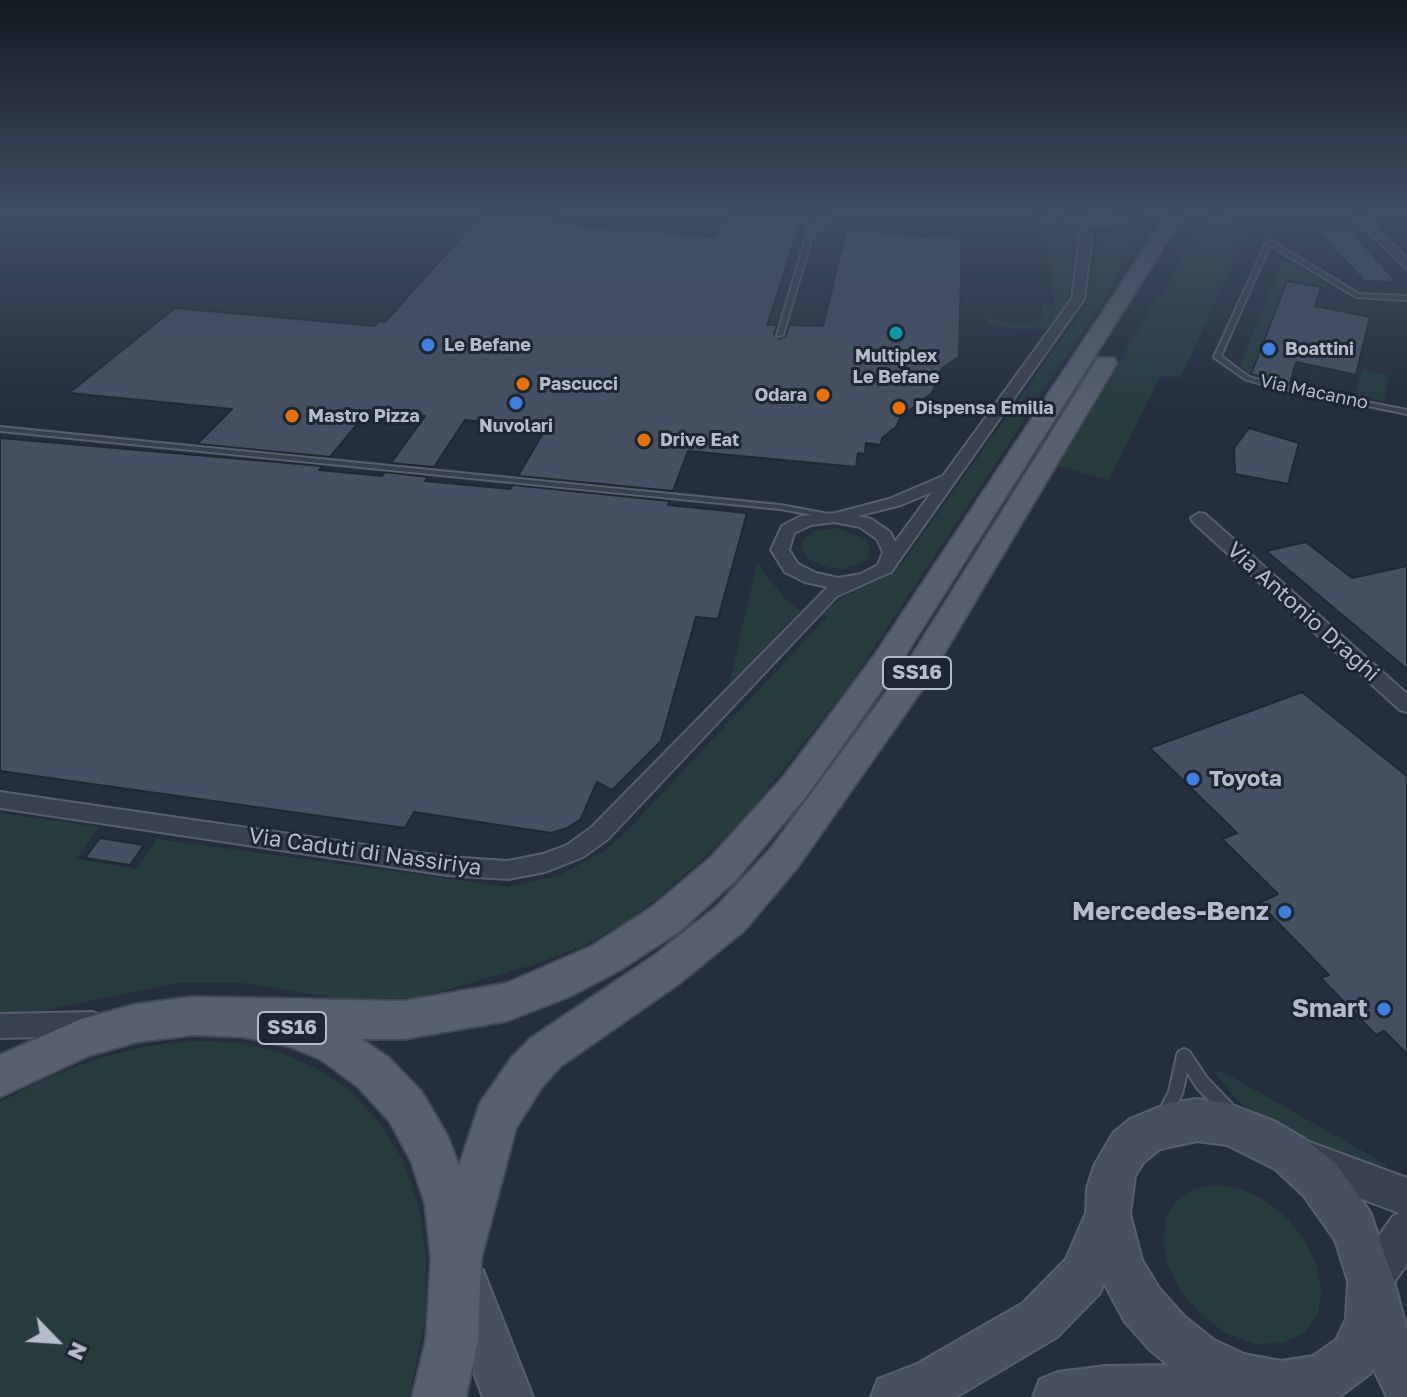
<!DOCTYPE html>
<style>
body{margin:0}
#map{position:relative;width:1407px;height:1397px;overflow:hidden;background:#242f3e;font-family:"Golos Text",sans-serif}
canvas{display:block}
.north{position:absolute;left:16px;top:1301px;width:80px;height:80px;-webkit-text-stroke:6px #1d2633;paint-order:stroke;rotate:115deg;font-size:22px;font-weight:700;line-height:32px;text-align:center;color:#b4bcc9}
.north::after{content:'';display:block;margin:auto;width:28px;height:36px;background:#b4bcc9;clip-path:polygon(50% 0,100% 100%,50% 72%,0 100%)}
</style>
<div id="map">
<canvas width="1407" height="1397"></canvas>
<div class="north">N</div>
</div>
<script>
const c = document.querySelector('canvas').getContext('2d');
c.lineJoin = 'round';
function fillPath(path, color) { c.fillStyle = color; c.fill(path, 'evenodd'); }
const toPath = rows => new Path2D(rows.map(r => 'M' + r).join(''));
function strokePath(path, color, width, dash) { c.strokeStyle = color; c.lineWidth = width; c.lineCap = dash ? 'butt' : 'round'; c.setLineDash(dash || []); c.stroke(path); }
function label(font, color, halo, rows, align = 'center') {
  c.font = font + ' "Golos Text",sans-serif'; c.lineWidth = 6; c.setLineDash([]); c.textBaseline = 'middle'; c.strokeStyle = halo; c.fillStyle = color; for (const [text, x, y, turn = 0] of rows) {
    c.save(); c.translate(x, y); c.rotate((+turn || 0) * Math.PI / 180); c.textAlign = isNaN(turn) ? turn : align; if (halo) c.strokeText(text, 0, 0); c.fillText(text, 0, 0); c.restore();
  }
}
fillPath(toPath([
 [1032,215,1049,215,1075,228,1081,235,1067,303,1047,329,1014,329,988,323,986,315,1007,324,1034,322,1042,315,1042,304,1055,304,1043,225],
 [1148,215,1154,215,1101,304,850,684,760,799,720,843,658,898,624,923,585,945,536,964,418,998,336,998,242,983,178,983,41,1011,0,1012,0,813,99,827,76,859,137,869,157,839,509,887,559,875,603,852,623,835,827,617,822,614,846,595,887,576,903,562,1086,305,1097,235,1136,225,1144,222],
 [1208,215,1227,215,1249,227,1181,377,1160,377,1109,480,1057,466,1154,303,1167,291,1171,276],
 [1274,259,1295,265,1334,288,1288,280,1250,375,1240,365,1282,263,1271,260],
 [1362,369,1389,375,1384,401,1355,395],
 [836,528,864,538,869,544,868,557,862,563,841,569,829,568,809,560,801,547,803,540,815,531],
 [757,564,787,601,800,611,729,685],
 [195,1041,239,1043,280,1052,317,1069,350,1091,379,1122,402,1159,418,1203,426,1253,425,1318,409,1397,0,1397,0,1102,50,1077,100,1058,148,1046],
 [1212,1070,1227,1074,1389,1166,1336,1158,1254,1114,1238,1101],
 [1215,1185,1238,1188,1263,1199,1285,1216,1303,1238,1316,1263,1321,1290,1318,1315,1304,1333,1283,1343,1256,1344,1228,1334,1202,1316,1181,1292,1168,1265,1163,1239,1166,1217,1177,1200,1194,1189]
]), '#263c3f');
const building = toPath([
 [481,215,557,215,550,224,715,236,725,215,803,215,767,325,777,325,774,334,779,339,786,336,789,325,823,326,846,230,962,238,959,357,942,368,932,393,901,417,896,427,882,438,881,445,866,443,865,454,858,453,856,467,688,451,673,491,518,476,546,428,465,420,434,467,391,463,425,416,369,410,330,457,197,444,232,409,69,393,175,308,375,326,379,321,385,322,481,215],
 [1317,230,1350,230,1397,282,1364,281,1317,230],
 [1287,281,1321,287,1315,306,1370,317,1356,375,1296,362,1290,384,1251,374,1287,281],
 [1249,428,1299,443,1288,484,1235,474,1234,448,1249,428],
 [0,438,322,466,319,470,382,476,385,472,428,477,425,481,510,489,513,485,669,501,668,505,747,513,718,619,696,617,661,741,612,790,597,782,581,819,567,828,551,833,414,812,405,828,0,771,0,438],
 [1306,542,1352,578,1407,566,1407,669,1266,551,1306,542],
 [1302,692,1407,776,1407,1054,1384,1031,1376,1035,1321,978,1329,975,1259,903,1278,894,1222,839,1237,833,1150,748,1302,692],
 [100,838,144,845,130,865,85,858,100,838]
]);
fillPath(building, '#455162');
strokePath(building, '#1f2835', 2);
const service = toPath([
 [809,215,815,215,813,230,818,224,820,215,826,215,824,224,812,237,783,335,778,336,777,335,806,237,809,215],
 [1267,241,1271,241,1359,294,1407,296,1407,300,1356,297,1270,245,1221,356,1249,377,1271,383,1407,410,1407,414,1268,386,1245,379,1215,358,1214,357,1267,241],
 [0,427,780,505,829,514,833,516,829,518,780,509,0,431,0,427],
 [1184,1049,1189,1051,1207,1078,1232,1104,1234,1109,1232,1114,1227,1116,1222,1114,1197,1088,1187,1072,1182,1094,1169,1119,1164,1121,1159,1119,1157,1114,1169,1092,1177,1055,1179,1051,1184,1049]
]);
const minor = toPath([
 [1065,215,1108,220,1122,215,1138,215,1109,226,1079,222,1092,237,1084,299,891,572,837,596,608,839,583,857,545,872,508,879,447,875,0,808,0,792,447,857,508,861,543,854,567,845,592,827,828,587,805,582,785,572,771,550,782,526,801,516,836,513,889,499,943,476,1072,299,1080,237,1065,215],
 [932,492,895,542,890,532,871,519,857,516,901,505,932,492],
 [834,522,860,527,877,539,883,552,878,565,861,574,838,578,816,573,798,564,789,550,794,533,811,525,834,522],
 [1351,215,1362,215,1407,259,1407,269,1351,215],
 [1199,513,1205,514,1407,694,1407,712,1400,710,1193,522,1191,518,1199,513],
 [93,1012,102,1016,106,1024,102,1032,93,1036,0,1038,0,1014,93,1012]
]);
const tertiary = toPath([
 [1309,1142,1407,1178,1407,1264,1385,1295,1371,1301,1357,1295,1351,1281,1357,1267,1393,1216,1399,1213,1296,1174,1290,1161,1296,1148,1309,1142]
]);
const secondary = toPath([
 [1197,1099,1227,1103,1274,1121,1305,1139,1336,1164,1370,1212,1394,1281,1407,1330,1407,1397,1387,1397,1373,1368,1370,1374,1339,1397,1033,1397,1040,1379,1058,1372,1105,1366,1168,1365,1150,1350,1125,1322,1104,1283,1100,1293,1057,1337,956,1397,871,1397,878,1379,917,1364,1023,1303,1066,1259,1086,1213,1087,1188,1094,1166,1113,1133,1130,1119,1169,1103,1197,1099],
 [1197,1141,1227,1145,1275,1169,1304,1196,1335,1240,1348,1281,1346,1319,1336,1340,1313,1356,1281,1361,1244,1354,1214,1340,1184,1316,1159,1288,1142,1260,1130,1214,1135,1176,1143,1163,1160,1149,1197,1141],
 [466,1263,483,1270,533,1397,483,1397,442,1287,449,1270,466,1263]
]);
const primary = toPath([
 [1167,215,1184,215,898,667,808,794,736,880,680,931,620,970,571,996,507,1021,404,1039,361,1039,388,1057,422,1092,447,1135,459,1166,480,1103,512,1057,531,1038,652,957,716,907,771,848,904,668,1098,358,1114,358,1117,363,926,684,797,868,744,931,680,983,561,1066,542,1087,516,1128,481,1259,478,1340,466,1397,412,1397,426,1340,431,1259,425,1204,411,1161,390,1122,358,1087,320,1059,288,1046,243,1037,192,1035,137,1042,88,1056,0,1097,0,1055,81,1019,137,1004,192,997,404,1001,507,983,592,946,652,907,710,858,784,776,830,715,876,653,1167,215]
]);
strokePath(service, '#565f6c', 4);
strokePath(minor, '#565f6c', 4);
strokePath(tertiary, '#565f6c', 4);
strokePath(secondary, '#565f6c', 4);
strokePath(primary, '#414a57', 4);
fillPath(service, '#38414e');
fillPath(minor, '#38414e');
fillPath(tertiary, '#38414e');
fillPath(secondary, '#465061');
fillPath(primary, '#56606e');
const sky = c.createLinearGradient(0, 0, 0, 411);
sky.addColorStop(0, '#141a22');
sky.addColorStop(0.52, '#3f4d63');
sky.addColorStop(1, '#3f4d6300');
c.fillStyle = sky;
c.fillRect(0, 0, 1407, 411);
for (const [x, y, r, color] of [
 [896,333,8,"#0f9aa8"],
 [428,345,8,"#3f7fe0"],
 [1269,349,8,"#3f7fe0"],
 [523,384,8,"#e8710a"],
 [823,395,8,"#e8710a"],
 [516,403,8,"#3f7fe0"],
 [899,408,8,"#e8710a"],
 [292,416,8,"#e8710a"],
 [644,440,8,"#e8710a"],
 [1193,779,8,"#3f7fe0"],
 [1285,912,8,"#3f7fe0"],
 [1384,1009,8,"#3f7fe0"]
]) { const dot = new Path2D(); dot.arc(x, y, r, 0, 2 * Math.PI); c.fillStyle = color; c.fill(dot); strokePath(dot, '#1d2633', 3); }
label('bold 18px', '#b4bcc9', '#1d2633', [
 ["Le Befane",444,345],
 ["Boattini",1285,349],
 ["Multiplex",896,356,"center"],
 ["Le Befane",896,377,"center"],
 ["Pascucci",539,384],
 ["Odara",807,395,"right"],
 ["Dispensa Emilia",915,408],
 ["Mastro Pizza",308,416],
 ["Nuvolari",516,426,"center"],
 ["Drive Eat",660,440]
], 'left');
label('18px', '#b4bcc9', '#1d2633', [
 ["Via Macanno",1314,392,12]
]);
for (const [x, y, w] of [
 [917,673,68],
 [292,1028,68]
]) { const box = new Path2D(); box.roundRect(x - w / 2, y - 16, w, 32, 6); c.fillStyle = '#1d2633'; c.fill(box); strokePath(box, '#b4bcc9', 2); }
label('bold 20px', '#b4bcc9', null, [
 ["SS16",917,673],
 ["SS16",292,1028]
]);
label('22px', '#b4bcc9', '#1d2633', [
 ["Via Antonio Draghi",1303,612,42],
 ["Via Caduti di Nassiriya",365,852,8]
]);
label('bold 22px', '#b4bcc9', '#1d2633', [
 ["Toyota",1209,779]
], 'left');
label('bold 26px', '#b4bcc9', '#1d2633', [
 ["Mercedes-Benz",1269,912],
 ["Smart",1368,1009]
], 'right');
</script>
